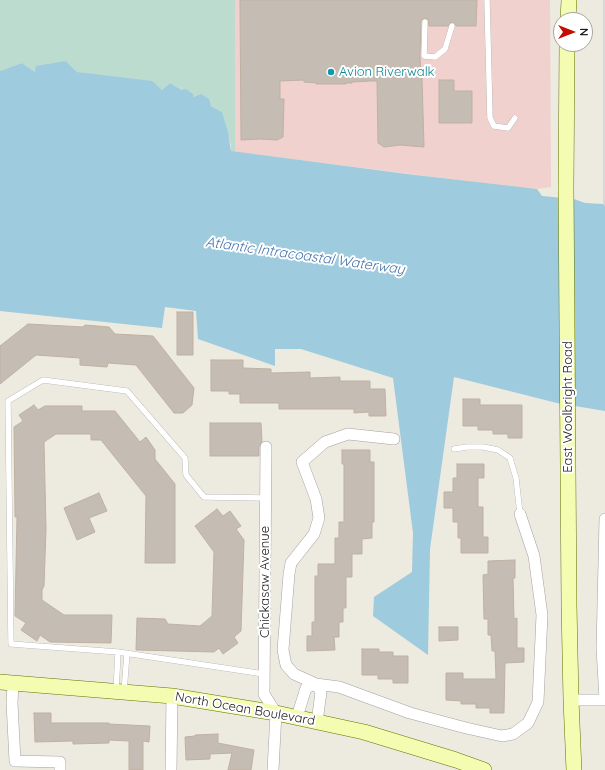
<!DOCTYPE html>
<style>
body{margin:0}
#map{position:relative;width:605px;height:770px;overflow:hidden;background:#edeae0;font-family:Quicksand,sans-serif}
canvas{display:block}
.north{position:absolute;left:553px;top:12px;width:40px;height:40px;box-sizing:border-box;background:#fff;border:1px solid #a4a4a4;border-radius:50%;rotate:90deg;font-size:11px;font-weight:700;line-height:16px;text-align:center;color:#1b1b1b}
.north::after{content:'';display:block;margin:auto;width:14px;height:18px;background:#c60b00;clip-path:polygon(50% 0,100% 100%,50% 72%,0 100%)}
</style>
<div id="map">
<canvas width="605" height="770"></canvas>
<div class="north">N</div>
</div>
<script>
const c = document.querySelector('canvas').getContext('2d');
c.lineJoin = 'round';
function fillPath(path, color) { c.fillStyle = color; c.fill(path, 'evenodd'); }
const toPath = rows => new Path2D(rows.map(r => 'M' + r).join(''));
function strokePath(path, color, width, dash) { c.strokeStyle = color; c.lineWidth = width; c.lineCap = dash ? 'butt' : 'round'; c.setLineDash(dash || []); c.stroke(path); }
function label(font, color, halo, rows, align = 'center') {
  c.font = font + ' Quicksand,sans-serif'; c.lineWidth = 4; c.setLineDash([]); c.textBaseline = 'middle'; c.strokeStyle = halo; c.fillStyle = color; for (const [text, x, y, turn = 0] of rows) {
    c.save(); c.translate(x, y); c.rotate((+turn || 0) * Math.PI / 180); c.textAlign = isNaN(turn) ? turn : align; if (halo) c.strokeText(text, 0, 0); c.fillText(text, 0, 0); c.restore();
  }
}
fillPath(toPath([
 [603,0,605,0,605,206,603,204]
]), '#d9d8d8');
fillPath(toPath([
 [235,0,550,0,551,187,537,189,522,188,235,152]
]), '#f0d1ce');
fillPath(toPath([
 [0,0,235,0,235,152,231,151,231,145,222,112,170,83,162,90,77,72,66,61,35,72,22,63,0,71]
]), '#bcdccf');
fillPath(toPath([
 [66,61,77,72,152,81,162,90,170,83,182,90,186,89,193,94,194,97,201,94,209,99,211,106,222,112,228,132,231,151,407,174,537,189,542,196,574,199,585,203,603,204,605,206,605,411,557,403,454,377,430,549,428,655,373,616,374,597,412,572,413,533,393,378,301,349,275,349,275,366,198,339,196,311,165,307,162,328,0,311,0,71,22,63,35,72,36,66]
]), '#9ecbdd');
const building = toPath([
 [240,0,477,0,476,26,456,26,455,23,451,22,448,26,429,26,428,19,425,18,421,20,420,56,421,78,422,78,424,147,400,145,384,147,378,143,377,81,371,81,352,82,352,83,346,83,346,84,316,84,317,83,304,82,304,80,280,81,280,99,284,99,283,137,277,140,260,139,241,140,240,0],
 [439,80,454,80,454,91,472,91,472,123,439,123,439,80],
 [177,312,193,312,193,355,177,355,177,312],
 [28,324,83,327,85,325,109,327,115,334,153,336,194,388,192,405,183,413,174,413,136,365,108,363,107,367,80,365,80,358,36,355,0,384,0,346,28,324],
 [211,360,243,360,243,368,271,369,271,373,310,372,310,378,340,377,340,381,370,381,370,389,385,389,386,416,369,416,369,412,354,413,354,409,279,409,279,403,240,403,240,394,229,394,229,391,211,391,211,360],
 [463,399,480,399,480,405,522,405,522,438,508,438,508,434,493,434,493,430,478,430,478,426,463,426,463,399],
 [34,405,38,410,45,406,82,406,82,411,115,411,140,442,146,437,155,450,155,459,175,484,175,563,145,563,146,496,101,440,91,440,91,434,56,434,44,442,46,529,44,586,42,590,42,600,64,615,112,615,111,643,50,642,40,635,37,641,21,630,26,623,15,616,17,517,15,517,14,427,23,421,19,415,34,405],
 [210,423,261,423,262,442,259,447,259,456,210,456,210,423],
 [342,450,370,450,370,462,374,462,374,522,372,522,372,538,362,539,362,554,352,554,352,577,346,577,346,608,343,608,343,622,339,622,339,637,334,637,335,650,307,651,307,636,312,636,312,622,315,622,315,576,318,576,318,564,335,564,335,538,339,538,339,522,344,522,344,464,342,464,342,450],
 [457,464,484,464,484,478,478,478,478,507,483,507,483,537,488,537,488,553,461,553,461,538,458,538,458,522,453,522,453,508,444,508,444,492,453,492,453,478,457,478,457,464],
 [99,493,107,511,89,518,95,532,77,540,64,508,99,493],
 [217,509,223,516,230,511,241,526,236,529,244,540,241,631,234,637,238,643,223,654,219,648,214,652,136,650,137,618,165,619,168,624,200,626,212,616,214,552,195,526,217,509],
 [515,560,515,578,513,578,514,619,517,618,517,648,524,648,524,662,505,663,504,713,490,713,490,708,476,708,476,704,461,704,461,701,446,700,446,673,463,673,463,679,496,679,495,651,492,651,491,635,488,635,488,619,484,619,483,575,488,574,488,561,515,560],
 [439,627,458,627,458,640,439,641,439,627],
 [362,649,379,649,379,652,393,652,393,656,408,656,408,683,393,683,393,679,378,679,378,675,362,675,362,649],
 [34,713,51,713,51,723,109,723,109,724,150,726,149,742,143,741,143,770,129,770,129,741,109,740,109,743,73,744,73,741,35,742,34,713],
 [218,734,218,743,254,750,251,770,228,770,232,753,210,754,210,759,186,760,185,737,195,736,195,735,218,734]
]);
fillPath(building, '#c5bcb3');
strokePath(building, '#bfb1a2', 1);
const lane = toPath([
 [487,0,490,118,494,126,508,128,515,118],
 [425,22,424,56,435,57,445,49,452,26],
 [454,449,467,447,483,447,498,450,510,458,516,478,520,514],
 [264,674,118,652,11,644,8,401,43,380,127,391,185,458,186,475,204,497,266,498],
 [116,692,118,652],
 [124,692,127,653]
]);
const street = toPath([
 [394,439,348,434,325,442,302,462,316,499,319,518,314,534,291,563,289,574,283,650,286,665,294,674,316,684,339,687,410,713,466,728,502,736,513,734,528,723,538,702,542,615,534,556,520,514],
 [266,447,264,694,276,713,273,770],
 [13,684,12,703,15,761,60,762,60,770],
 [571,700,605,700,602,648,605,519],
 [297,717,306,688,316,684,321,692,317,722],
 [171,770,172,696]
]);
const secondary = toPath([
 [568,20,569,0],
 [567,44,566,187,569,605,571,700,574,770],
 [0,682,172,696,276,713,364,732,456,760,484,770]
]);
strokePath(lane, '#a2a2a2', 6);
strokePath(street, '#a2a2a2', 12);
strokePath(secondary, '#617401', 16);
strokePath(lane, '#fff', 5.5);
strokePath(street, '#fff', 11);
strokePath(secondary, '#f3fcb0', 15);
for (const [x, y, r, color] of [
 [331,72,4,"#0f9aa8"]
]) { const dot = new Path2D(); dot.arc(x, y, r, 0, 2 * Math.PI); c.fillStyle = color; c.fill(dot); strokePath(dot, '#fff', 1.5); }
label('13px', '#0d838f', '#fff', [
 ["Avion Riverwalk",339,72]
], 'left');
label('13px', '#1b1b1b', '#fff', [
 ["East Woolbright Road",568,407,-90],
 ["Chickasaw Avenue",265,582,-90],
 ["North Ocean Boulevard",245,709,10]
]);
label('italic 14px', '#4573ad', '#fff', [
 ["Atlantic Intracoastal Waterway",305,256,8]
]);
</script>
